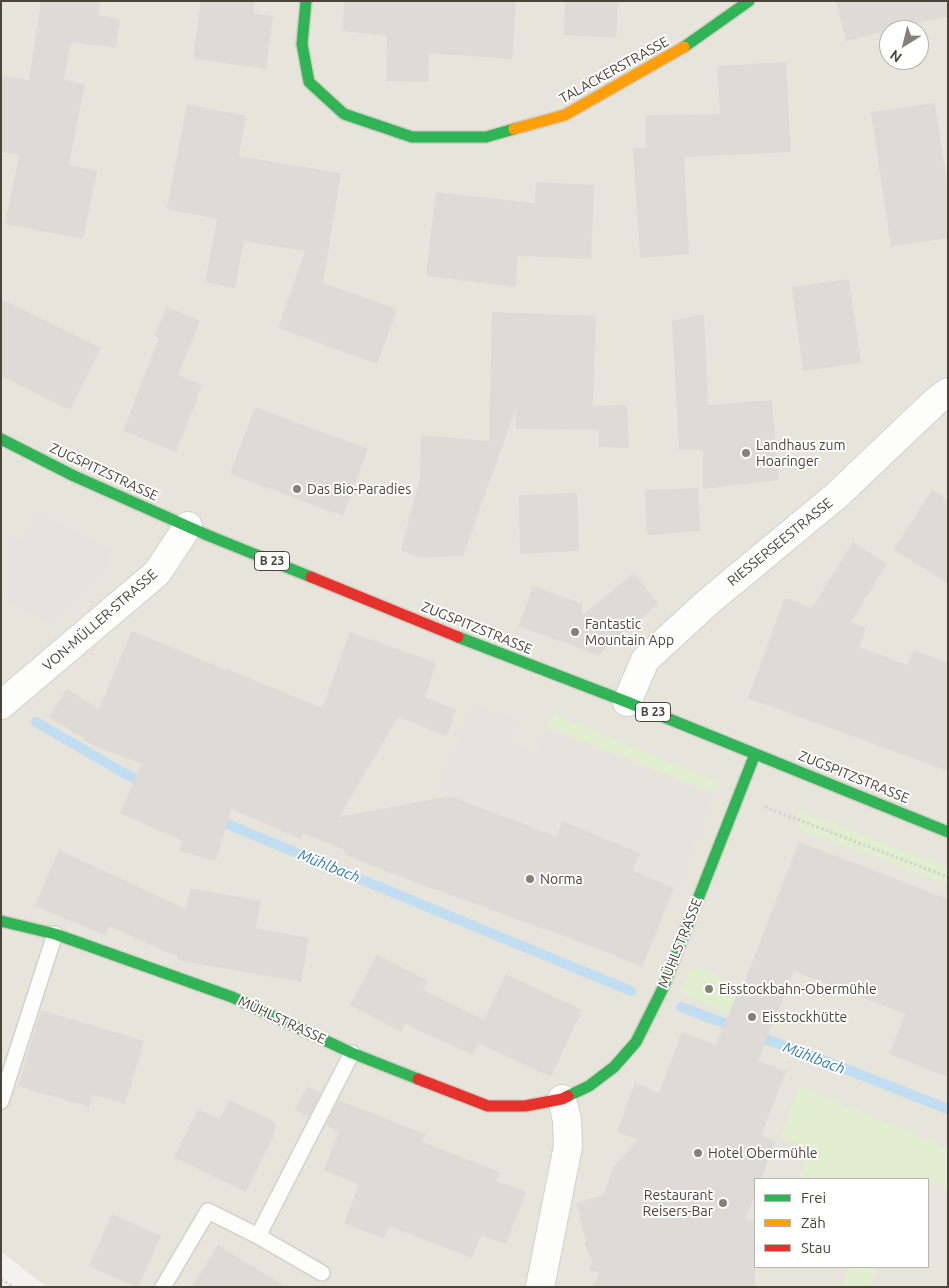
<!DOCTYPE html>
<meta charset="utf-8">
<style>
body{margin:0}
#map{position:relative;width:949px;height:1288px;overflow:hidden;background:#f4f2ee;font-family:Ubuntu,sans-serif}
canvas{display:block}
.frame{position:absolute;inset:0;border:2px solid #4b4439;pointer-events:none}
.legend{position:absolute;left:754px;top:1178px;width:175px;height:90px;box-sizing:border-box;background:#fff;border:1px solid #b7b4b0;margin:0;padding:6px 9px;list-style:none;font-size:15px;color:#4b4439}
.legend li{display:flex;align-items:center;gap:10px;height:25px}
.legend b{width:25px;border:1px solid #b7b4b0}
.north{position:absolute;left:879px;top:20px;width:50px;height:50px;box-sizing:border-box;background:#fff;border:1px solid #b7b4b0;border-radius:50%;rotate:216deg;font-size:14px;font-weight:700;line-height:20px;text-align:center;color:#4b4439}
.north::after{content:'';display:block;margin:auto;width:18px;height:22px;background:#868178;clip-path:polygon(50% 0,100% 100%,50% 72%,0 100%)}
</style>
<div id="map">
<canvas width="949" height="1288"></canvas>
<div class="frame"></div>
<ul class="legend">
<li><b style="height:6px;background:#30b455"></b>Frei</li>
<li><b style="height:6px;background:#ff9f0a"></b>Zäh</li>
<li><b style="height:6px;background:#e5322d"></b>Stau</li>
</ul>
<div class="north">N</div>
</div>
<script>
const c = document.querySelector('canvas').getContext('2d');
c.lineJoin = 'round';
function fillPath(path, color) { c.fillStyle = color; c.fill(path, 'evenodd'); }
const toPath = rows => new Path2D(rows.map(r => 'M' + r).join(''));
function strokePath(path, color, width, dash) { c.strokeStyle = color; c.lineWidth = width; c.lineCap = dash ? 'butt' : 'round'; c.setLineDash(dash || []); c.stroke(path); }
function label(font, color, halo, rows, align = 'center') {
  c.font = font + ' Ubuntu,sans-serif'; c.lineWidth = 4; c.setLineDash([]); c.textBaseline = 'middle'; c.strokeStyle = halo; c.fillStyle = color; for (const [text, x, y, turn = 0] of rows) {
    c.save(); c.translate(x, y); c.rotate((+turn || 0) * Math.PI / 180); c.textAlign = isNaN(turn) ? turn : align; if (halo) c.strokeText(text, 0, 0); c.fillText(text, 0, 0); c.restore();
  }
}
fillPath(toPath([
 [1,1,948,1,948,1287,47,1287,1,1252],
 [889,30,919,30,919,60,889,60],
 [755,1179,928,1179,928,1267,755,1267]
]), '#e7e4dc');
fillPath(toPath([
 [555,714,720,783,717,793,660,772,547,726],
 [797,810,948,867,948,884,800,830],
 [693,965,738,985,729,1014,679,992],
 [799,1086,948,1148,948,1189,928,1181,928,1179,922,1179,915,1177,913,1179,799,1179,809,1149,781,1137],
 [848,1267,878,1267,870,1287,842,1287]
]), '#e1eecf');
fillPath(toPath([
 [40,512,110,550,110,566,52,624,1,596,1,529,24,541],
 [473,703,518,720,510,741,537,752,546,730,713,794,677,889,633,871,640,853,622,845,563,821,557,837,439,792]
]), '#e6e3df');
strokePath(toPath([
 [36,722,124,773,146,784],
 [215,818,227,824,631,991],
 [681,1007,737,1028],
 [755,1035,851,1071,948,1109]
]), '#c0ddf1', 10);
fillPath(toPath([
 [41,1,100,1,98,15,120,19,116,48,71,42,64,80,85,84,69,165,97,171,83,239,5,224,19,155,1,152,1,75,29,80],
 [201,1,255,1,253,14,273,16,266,69,193,59],
 [345,1,516,1,512,59,429,53,428,82,386,81,387,36,342,31],
 [565,1,618,1,616,38,564,35],
 [836,1,948,1,948,16,846,41],
 [786,62,791,152,684,157,689,254,640,258,633,148,646,148,645,115,720,114,717,66],
 [935,103,948,190,948,238,891,247,871,112],
 [187,104,246,116,239,156,341,173,323,283,397,309,377,364,278,328,305,251,244,241,235,288,205,282,217,219,167,209],
 [536,182,594,185,591,259,517,256,516,287,426,276,436,192,535,203],
 [849,279,861,363,803,371,792,287],
 [1,299,101,348,70,410,1,376],
 [167,307,200,321,178,375,202,385,176,452,123,431,159,338,154,336],
 [492,312,596,316,593,406,627,405,629,448,599,447,599,430,516,429,515,410,463,556,421,558,401,550,420,477,421,435,489,441],
 [704,314,708,405,772,400,779,480,703,489,703,450,679,450,672,321],
 [255,407,368,449,343,516,230,474],
 [698,488,700,531,647,535,645,490],
 [932,490,948,500,948,584,894,549],
 [577,493,579,551,520,554,519,495],
 [853,542,887,564,851,622,866,628,859,647,907,665,913,650,948,663,948,771,748,698,785,598,812,608],
 [634,573,658,604,598,655,519,626,533,586,582,604,582,615],
 [132,631,226,670,227,669,322,708,350,632,436,663,425,697,456,710,446,736,398,717,339,817,450,796,557,837,562,821,640,853,633,871,674,888,642,967,596,948,407,879,345,855,344,850,304,833,301,839,231,809,216,861,180,851,183,841,120,813,141,764,84,741,84,739,49,717,67,689,99,709],
 [799,842,948,899,948,1077,889,1054,905,1014,794,971,758,1061,786,1071,761,1136,775,1141,761,1179,755,1179,755,1195,746,1218,755,1221,755,1287,593,1287,599,1273,589,1270,592,1262,585,1244,586,1241,576,1203,603,1195,614,1166,638,1140,617,1132,635,1083,659,1093,682,1032,716,1045,738,992,740,993],
 [59,850,186,909,190,888,261,901,256,928,309,938,301,982,177,960,178,957,109,926,105,935,35,906],
 [377,955,428,981,423,990,484,1020,506,974,582,1010,551,1077,478,1043,473,1055,405,1024,401,1032,350,1005],
 [41,1010,144,1041,125,1104,93,1095,89,1107,18,1086],
 [307,1087,321,1093,309,1117,295,1110],
 [229,1100,276,1122,274,1134,246,1192,174,1157,198,1109,220,1119],
 [338,1100,425,1134,422,1142,500,1172,496,1181,526,1192,506,1244,481,1235,472,1258,389,1226,384,1239,344,1223,359,1184,324,1170,339,1132,326,1125],
 [112,1214,161,1236,138,1287,136,1287,89,1266],
 [218,1245,286,1287,192,1287]
]), '#dedbd6');
const lane = toPath([
 [1,1101,55,934],
 [258,1236,322,1273],
 [163,1287,208,1211,258,1236,352,1053]
]);
const street = toPath([
 [627,702,645,660,708,602,836,496,936,401,948,392],
 [1,705,157,573,188,526],
 [540,1287,568,1146,567,1120,562,1099]
]);
const fast = toPath([
 [306,1,302,44,309,82,344,114,412,137,486,137,514,129],
 [684,47,749,1],
 [1,439,74,476,207,535,311,577],
 [458,637,627,702,948,832],
 [1,921,55,934,232,997,352,1053,418,1079],
 [568,1096,589,1086,614,1067,636,1042,663,988,755,754]
]);
const slow = toPath([
 [514,129,565,115,684,47]
]);
const jam = toPath([
 [311,577,458,637],
 [418,1079,488,1106,525,1106,562,1099,568,1096]
]);
strokePath(lane, '#d2d0cb', 18);
strokePath(street, '#d2d0cb', 30);
strokePath(fast, '#d3cfc5', 14);
strokePath(slow, '#d3cfc5', 14);
strokePath(jam, '#d3cfc5', 14);
strokePath(toPath([
 [765,807,948,877],
 [1,1279,13,1287]
]), '#d3d2cc', 3, [2.5, 2.5]);
strokePath(lane, '#fdfdfc', 15);
strokePath(street, '#fdfdfc', 28);
strokePath(fast, '#30b455', 11);
strokePath(slow, '#ff9f0a', 11);
strokePath(jam, '#e5322d', 11);
for (const [x, y, r, color] of [
 [746,453,5,"#868178"],
 [297,489,5,"#868178"],
 [575,632,5,"#868178"],
 [530,879,5,"#868178"],
 [709,989,5,"#868178"],
 [752,1017,5,"#868178"],
 [698,1153,5,"#868178"],
 [723,1203,5,"#868178"]
]) { const dot = new Path2D(); dot.arc(x, y, r, 0, 2 * Math.PI); c.fillStyle = color; c.fill(dot); strokePath(dot, '#fff', 2); }
for (const [x, y, w] of [
 [272,561,35],
 [653,712,35]
]) { const box = new Path2D(); box.roundRect(x - w / 2, y - 9.5, w, 19, 4); c.fillStyle = '#fff'; c.fill(box); strokePath(box, '#4b4439', 1); }
label('bold 12px', '#4b4439', null, [
 ["B 23",272,561],
 ["B 23",653,712]
]);
label('14px', '#4b4439', '#fff', [
 ["TALACKERSTRASSE",614,70,-29],
 ["ZUGSPITZSTRASSE",104,472,25],
 ["RIESSERSEESTRASSE",780,542,-39],
 ["VON-MÜLLER-STRASSE",100,620,-41],
 ["ZUGSPITZSTRASSE",477,628,22],
 ["ZUGSPITZSTRASSE",854,777,22],
 ["MÜHLSTRASSE",680,943,-68],
 ["MÜHLSTRASSE",282,1020,25]
]);
label('14px', '#4b4439', '#fff', [
 ["Landhaus zum",756,445],
 ["Hoaringer",756,461],
 ["Das Bio-Paradies",307,489],
 ["Fantastic",585,624],
 ["Mountain App",585,640],
 ["Norma",540,879],
 ["Eisstockbahn-Obermühle",719,989],
 ["Eisstockhütte",762,1017],
 ["Hotel Obermühle",708,1153],
 ["Restaurant",713,1195,"right"],
 ["Reisers-Bar",713,1211,"right"]
], 'left');
label('italic 15px', '#2e7ab2', '#fff', [
 ["Mühlbach",329,866,22],
 ["Mühlbach",814,1058,21]
]);
</script>
